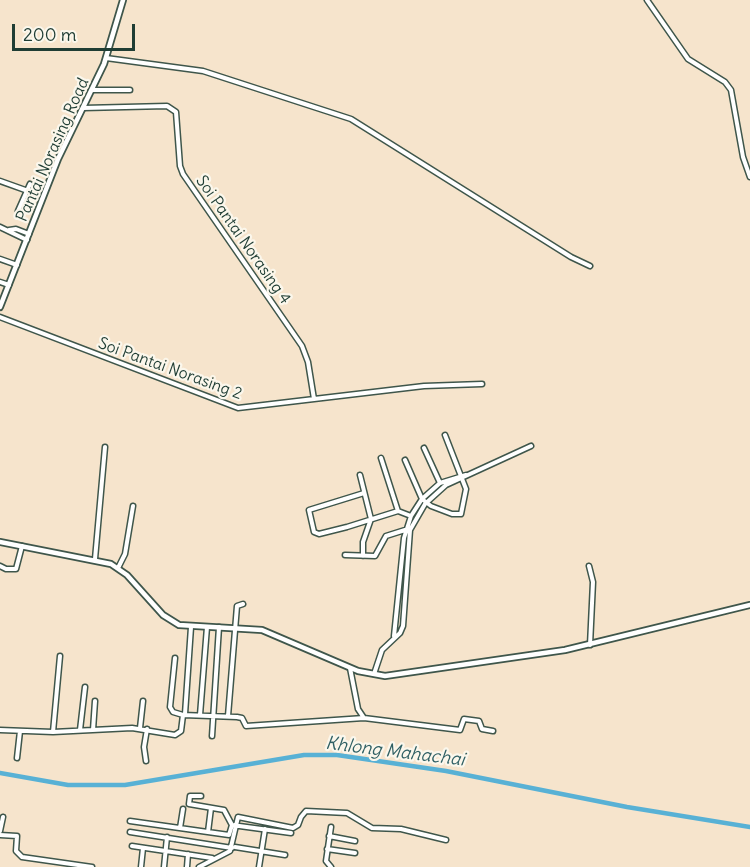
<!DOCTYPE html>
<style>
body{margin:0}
#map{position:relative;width:750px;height:867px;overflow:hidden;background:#f6e4cc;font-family:Delius,sans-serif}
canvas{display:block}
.scale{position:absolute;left:12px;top:24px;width:123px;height:27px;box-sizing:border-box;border:3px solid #1f3d34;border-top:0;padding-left:8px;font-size:18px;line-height:21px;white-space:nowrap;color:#1f3d34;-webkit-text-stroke:4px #fbf7ec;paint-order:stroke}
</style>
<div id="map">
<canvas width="750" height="867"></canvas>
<div class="scale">200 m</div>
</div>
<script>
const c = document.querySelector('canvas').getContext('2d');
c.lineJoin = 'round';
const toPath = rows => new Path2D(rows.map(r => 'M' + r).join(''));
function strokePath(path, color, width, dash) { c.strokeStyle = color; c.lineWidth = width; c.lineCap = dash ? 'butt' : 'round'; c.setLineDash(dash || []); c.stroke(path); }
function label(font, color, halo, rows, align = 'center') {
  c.font = font + ' Delius,sans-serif'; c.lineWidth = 4.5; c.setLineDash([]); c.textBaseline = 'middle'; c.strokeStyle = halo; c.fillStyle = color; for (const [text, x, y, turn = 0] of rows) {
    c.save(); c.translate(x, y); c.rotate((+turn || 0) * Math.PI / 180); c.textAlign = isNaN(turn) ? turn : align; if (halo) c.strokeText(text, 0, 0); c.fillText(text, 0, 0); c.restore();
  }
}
strokePath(toPath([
 [0,773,68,785,125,785,304,755,337,755,446,771,627,807,750,827]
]), '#58b1d5', 4.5);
const street = toPath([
 [647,0,688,59,725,82,731,90,743,157,750,177],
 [106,58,203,71,351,119,571,257,590,266],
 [92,90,130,90],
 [83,108,167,106,176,112,180,166,183,174,302,346,308,362,314,399],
 [0,181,28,191],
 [18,211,30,184],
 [0,227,27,240],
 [9,230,16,229,29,234],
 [0,259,17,265],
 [0,282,9,285],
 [0,317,238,408,424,386,482,384],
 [424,448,440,483],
 [381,458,398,511,411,516],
 [405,460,422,499,431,506,452,514,461,514,466,489,445,435],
 [360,475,371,519,363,542,363,556],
 [364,493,309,510,314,532,319,534,347,527,398,511],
 [345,555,375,556,386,536,405,530],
 [95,559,105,447],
 [0,566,6,569,16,569,22,546],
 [589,566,593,582,590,645],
 [118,568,125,554,133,506],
 [394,636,404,538,411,516,422,499,440,483,466,475],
 [175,658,170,707,173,712,183,715,237,717,242,718,246,726,364,718,460,730,464,719,479,721,482,729,493,731],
 [350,668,358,709,364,718],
 [374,674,382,650,400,633,403,626,410,530,425,504,446,485,531,446],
 [185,714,191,627],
 [200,715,207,627],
 [228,716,237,606,243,604],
 [140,728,143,701],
 [0,730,53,732,132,728,175,735,181,731,183,715],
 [80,730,85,687],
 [93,730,95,701],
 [53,732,60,656],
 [212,736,219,627],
 [17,758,20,731],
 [146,761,144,747,147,729],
 [201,796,190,796,189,804,224,810,232,825,291,833],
 [130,821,229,835,232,825],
 [331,827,326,861,331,867],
 [180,828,183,809],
 [0,831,3,817],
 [130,832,232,848],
 [208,832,211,808],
 [0,835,17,836,16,851,22,857,92,867],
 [329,836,355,841],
 [132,846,212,858],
 [235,847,285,855],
 [327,849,355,853],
 [141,867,143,848],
 [164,867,167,837],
 [187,867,188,854],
 [199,867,230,851,238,817,293,828,298,825,301,817,306,811,347,813,372,828,401,829,446,840],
 [259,867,265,829]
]);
const secondary = toPath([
 [0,307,58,159,104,64,123,0],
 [0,542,111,564,127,575,163,615,179,625,262,630,358,671,385,676,565,650,750,605]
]);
strokePath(street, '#3f564b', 7);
strokePath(secondary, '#3f564b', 8);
strokePath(street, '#fff', 4);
strokePath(secondary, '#fff', 4.5);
label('16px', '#1f3d34', '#fbf7ec', [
 ["Pantai Norasing Road",53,150,-66],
 ["Soi Pantai Norasing 4",243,240,55],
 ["Soi Pantai Norasing 2",170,369,20]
]);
label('italic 18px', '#306064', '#fbf7ec', [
 ["Khlong Mahachai",395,752,7]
]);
</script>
